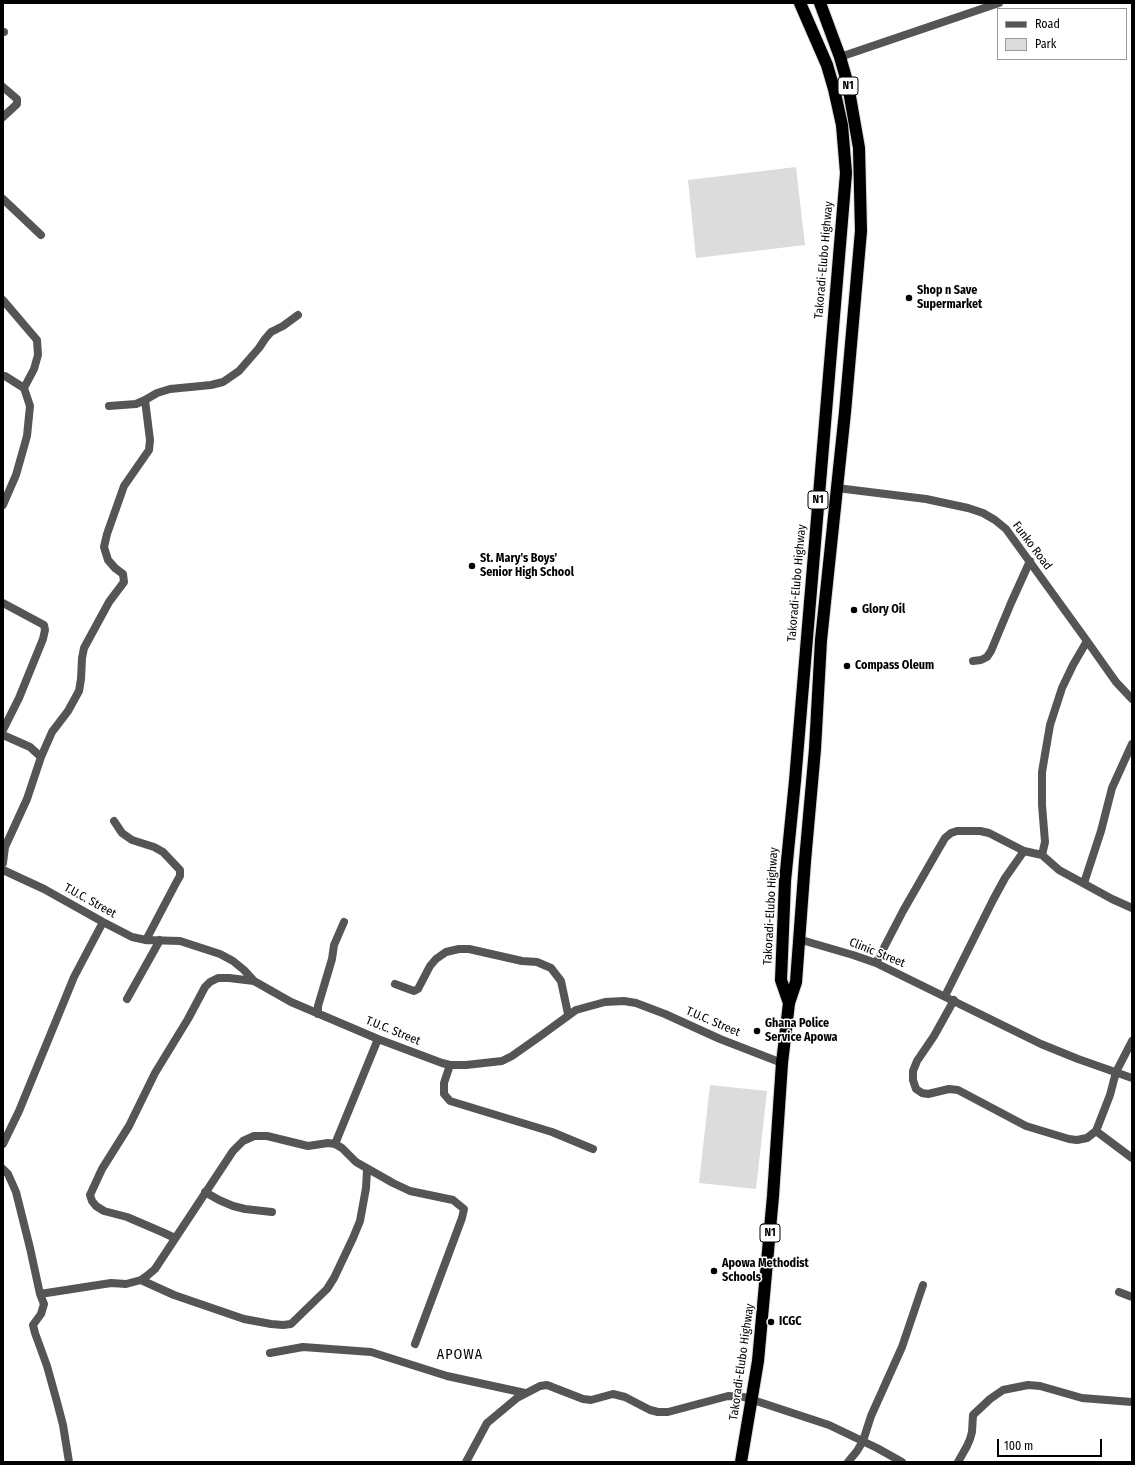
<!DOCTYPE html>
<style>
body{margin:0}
#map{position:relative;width:1135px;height:1465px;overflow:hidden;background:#fff;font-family:"Fira Sans Condensed",sans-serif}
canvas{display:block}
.frame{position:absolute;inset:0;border:4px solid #000;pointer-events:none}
.legend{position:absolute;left:997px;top:8px;width:130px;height:52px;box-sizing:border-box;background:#fff;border:1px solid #999;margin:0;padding:5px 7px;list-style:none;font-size:12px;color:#000}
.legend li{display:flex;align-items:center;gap:8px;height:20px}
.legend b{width:20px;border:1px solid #999}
.scale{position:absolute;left:997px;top:1439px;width:105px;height:18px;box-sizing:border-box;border:2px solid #000;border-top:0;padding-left:5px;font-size:12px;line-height:14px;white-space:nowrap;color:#000;-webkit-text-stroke:3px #fff;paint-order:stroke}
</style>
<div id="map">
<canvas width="1135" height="1465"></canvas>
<div class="frame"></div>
<ul class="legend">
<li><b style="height:5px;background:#555"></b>Road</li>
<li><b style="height:11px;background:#dcdcdc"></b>Park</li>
</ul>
<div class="scale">100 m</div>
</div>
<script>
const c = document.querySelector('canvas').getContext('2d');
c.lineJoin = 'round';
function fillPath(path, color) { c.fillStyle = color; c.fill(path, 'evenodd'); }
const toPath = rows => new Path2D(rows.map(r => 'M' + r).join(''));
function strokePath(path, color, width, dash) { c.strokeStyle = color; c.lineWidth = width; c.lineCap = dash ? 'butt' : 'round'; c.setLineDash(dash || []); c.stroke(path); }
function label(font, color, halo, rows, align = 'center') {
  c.font = font + ' "Fira Sans Condensed",sans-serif'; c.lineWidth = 3; c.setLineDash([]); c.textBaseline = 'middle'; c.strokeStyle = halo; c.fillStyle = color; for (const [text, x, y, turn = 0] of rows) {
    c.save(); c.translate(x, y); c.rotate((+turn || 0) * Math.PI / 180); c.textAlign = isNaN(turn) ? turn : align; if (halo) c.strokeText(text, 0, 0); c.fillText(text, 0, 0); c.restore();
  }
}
fillPath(toPath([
 [796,167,805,245,696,258,688,180],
 [710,1085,767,1091,756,1189,699,1183]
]), '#dcdcdc');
const highway = toPath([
 [789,1003,781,980,785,881,795,781,846,173,842,125,834,89,827,65,800,3],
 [741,1462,758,1361,773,1196,782,1063,789,1003,796,982,805,861,815,749,821,640,845,412,861,231,859,148,848,85,840,57,820,3]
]);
strokePath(highway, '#dbdbdb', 14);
strokePath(toPath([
 [3,32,4,32],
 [840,57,999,3],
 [3,87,17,99,17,104,3,117],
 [3,199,41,235],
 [3,300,37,340,38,355,34,369,24,388],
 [3,376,5,376,24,388,30,406,27,436,16,475,3,505],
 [109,406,136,404,145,400,157,393,170,389,211,385,223,382,239,371,259,348,265,339,271,332,283,326,298,315],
 [837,488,926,499,968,508,983,513,995,520,1006,529,1087,641,1116,682,1132,699],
 [3,603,44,625,45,630,43,639,19,698,3,730],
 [973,661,981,660,987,657,991,651,1011,603,1030,561],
 [3,735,30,747,41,757],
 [114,821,122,833,132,840,154,847,163,852,180,870,180,876,176,883,146,940],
 [1042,855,1045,842,1042,805,1042,772,1050,725,1062,688,1073,665,1087,641],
 [3,863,5,847,27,799,41,757,52,732,68,711,79,691,81,679,82,658,84,648,109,602,124,582,123,574,115,568,108,560,104,547,107,534,124,486,149,450,150,440,145,400],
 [3,870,44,889,103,922,132,937,146,940,180,941,220,954,233,961,244,970,254,981,291,1002,378,1039,442,1063,450,1065,466,1065,502,1061,512,1056,539,1037,576,1010,605,1002,624,1001,636,1003,665,1014,720,1039,782,1063],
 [1084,883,1101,831,1112,788,1132,744],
 [798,939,853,955,876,963,1041,1044,1078,1059,1132,1078],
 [876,963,903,911,938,850,945,838,951,833,957,831,980,831,989,833,1024,851,1042,855,1059,870,1112,899,1132,908],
 [395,984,414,991,418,989,430,966,436,959,446,952,459,949,469,949,522,961,537,962,551,968,561,981,568,1014],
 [945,996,993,900,1005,878,1024,851],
 [127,999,160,940],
 [954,1000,934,1036,917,1061,913,1071,913,1080,916,1089,922,1093,928,1094,949,1089,958,1090,1026,1126,1069,1139,1077,1140,1087,1138,1096,1131,1110,1095,1116,1072,1132,1041],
 [318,1014,318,1006,332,959,334,945,344,922],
 [450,1065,444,1083,444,1094,450,1101,552,1132,593,1149],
 [1096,1131,1132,1158],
 [3,1144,19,1111,74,977,103,922],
 [335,1144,378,1039],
 [3,1169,8,1174,16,1192,30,1248,40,1294,44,1304,41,1314,33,1325,35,1333,47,1366,57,1402,63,1425,69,1462],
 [205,1192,219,1200,233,1206,245,1209,272,1212],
 [175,1238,162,1232,127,1217,104,1211,96,1206,92,1201,90,1195,102,1169,129,1126,155,1073,188,1019,205,987,210,982,218,978,229,978,254,981],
 [141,1280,174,1295,244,1319,271,1324,283,1325,291,1324,327,1289,334,1278,353,1238,360,1221,366,1188,367,1170],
 [1119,1292,1132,1297],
 [40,1294,111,1283,126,1284,141,1280,148,1275,155,1269,233,1151,243,1141,254,1136,267,1136,308,1146,328,1143,335,1144,342,1148,356,1162,393,1183,410,1191,453,1200,464,1209,462,1218,415,1344],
 [270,1353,303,1347,371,1352,447,1376,525,1393],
 [466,1462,487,1423,517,1398,540,1386,547,1385,583,1399,591,1400,613,1394,625,1397,650,1410,658,1412,668,1412,728,1396,744,1397,829,1425,877,1448,902,1462],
 [848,1462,857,1451,863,1441,871,1416,902,1347,923,1285],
 [958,1462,967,1446,970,1439,972,1432,973,1415,990,1399,1003,1390,1028,1385,1040,1386,1082,1398,1132,1402]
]), '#555', 8);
strokePath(highway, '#000', 12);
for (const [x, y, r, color] of [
 [909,298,4,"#000"],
 [472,566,4,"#000"],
 [854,610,4,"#000"],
 [847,666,4,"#000"],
 [757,1031,4,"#000"],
 [714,1271,4,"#000"],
 [771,1322,4,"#000"]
]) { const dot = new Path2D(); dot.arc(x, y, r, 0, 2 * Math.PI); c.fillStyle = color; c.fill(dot); strokePath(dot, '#fff', 1.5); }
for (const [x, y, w] of [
 [848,86,20],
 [818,500,20],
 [770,1233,20]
]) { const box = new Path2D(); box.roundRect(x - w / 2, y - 9, w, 18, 3); c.fillStyle = '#fff'; c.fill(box); strokePath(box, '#000', 1); }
label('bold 11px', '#000', null, [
 ["N1",848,86],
 ["N1",818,500],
 ["N1",770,1233]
]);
label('12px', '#000', '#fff', [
 ["Takoradi-Elubo Highway",824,260,-85],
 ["Funko Road",1032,546,53],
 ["Takoradi-Elubo Highway",797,583,-85],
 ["T.U.C. Street",90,901,29],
 ["Takoradi-Elubo Highway",771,906,-87],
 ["Clinic Street",877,953,22],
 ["T.U.C. Street",713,1022,23],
 ["T.U.C. Street",393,1031,22],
 ["Takoradi-Elubo Highway",742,1362,-82]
]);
label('bold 12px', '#000', '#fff', [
 ["Shop n Save",917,291],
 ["Supermarket",917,305],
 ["St. Mary's Boys'",480,559],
 ["Senior High School",480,573],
 ["Glory Oil",862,610],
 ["Compass Oleum",855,666],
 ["Ghana Police",765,1024],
 ["Service Apowa",765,1038],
 ["Apowa Methodist",722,1264],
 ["Schools",722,1278],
 ["ICGC",779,1322]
], 'left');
c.letterSpacing = '1px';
label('14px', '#000', '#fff', [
 ["APOWA",460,1355]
]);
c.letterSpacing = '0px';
</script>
